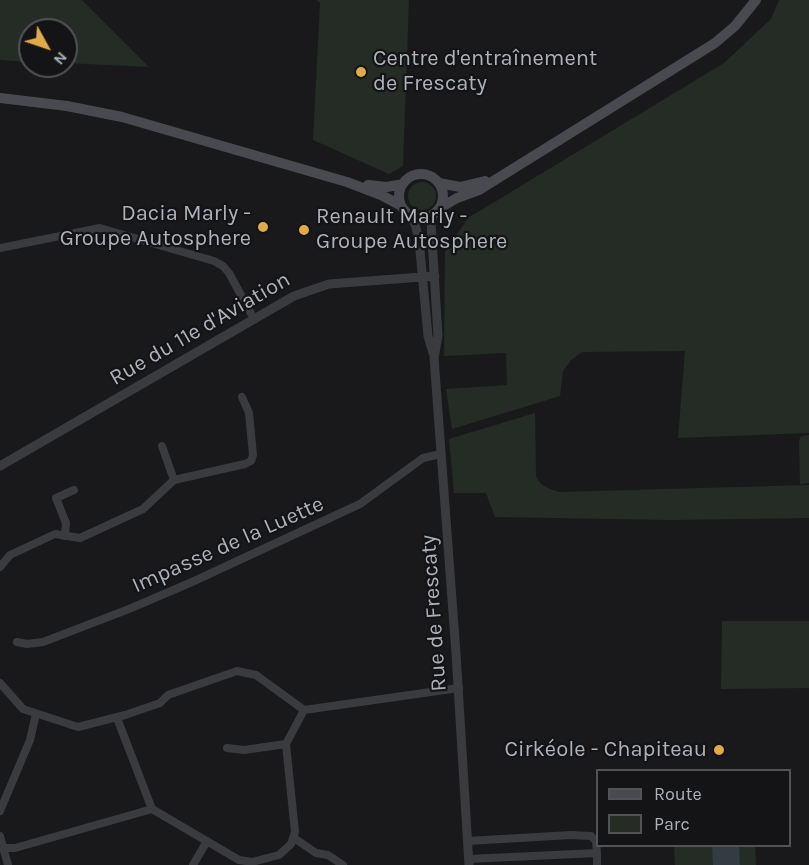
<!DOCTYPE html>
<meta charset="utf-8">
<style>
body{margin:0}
#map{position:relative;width:809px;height:865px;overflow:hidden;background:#19191b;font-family:Karla,sans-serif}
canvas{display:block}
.legend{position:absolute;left:596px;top:769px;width:195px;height:78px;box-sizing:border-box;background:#141416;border:2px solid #515357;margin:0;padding:8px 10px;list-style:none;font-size:18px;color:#adb1b9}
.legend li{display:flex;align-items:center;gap:12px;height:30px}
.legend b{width:30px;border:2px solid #515357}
.north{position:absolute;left:18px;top:18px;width:60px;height:60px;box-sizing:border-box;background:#141416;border:2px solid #515357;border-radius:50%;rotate:130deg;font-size:16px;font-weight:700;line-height:24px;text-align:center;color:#adb1b9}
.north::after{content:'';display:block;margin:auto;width:21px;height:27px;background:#e1ab4a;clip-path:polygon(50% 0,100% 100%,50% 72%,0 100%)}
</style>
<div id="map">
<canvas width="809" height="865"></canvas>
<ul class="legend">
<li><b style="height:8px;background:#484a4f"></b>Route</li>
<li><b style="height:16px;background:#252c26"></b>Parc</li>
</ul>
<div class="north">N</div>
</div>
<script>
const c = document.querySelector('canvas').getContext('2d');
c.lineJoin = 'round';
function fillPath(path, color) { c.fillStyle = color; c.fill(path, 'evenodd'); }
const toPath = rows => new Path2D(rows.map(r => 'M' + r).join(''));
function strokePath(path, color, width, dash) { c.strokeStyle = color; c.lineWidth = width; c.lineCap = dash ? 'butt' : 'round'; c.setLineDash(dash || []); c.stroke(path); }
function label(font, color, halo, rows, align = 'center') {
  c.font = font + ' Karla,sans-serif'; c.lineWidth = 4.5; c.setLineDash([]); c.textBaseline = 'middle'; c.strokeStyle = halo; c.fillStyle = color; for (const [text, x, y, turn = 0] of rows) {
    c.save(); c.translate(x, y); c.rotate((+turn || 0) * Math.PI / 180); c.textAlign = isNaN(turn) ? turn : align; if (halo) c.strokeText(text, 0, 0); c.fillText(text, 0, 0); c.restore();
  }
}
fillPath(toPath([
 [0,0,82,0,149,67,66,63,66,30,30,30,30,62,0,60],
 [317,0,409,0,403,166,389,174,313,140,320,3],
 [779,0,809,0,809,433,678,438,685,351,582,352,571,360,563,371,560,396,452,429,446,389,507,385,506,353,444,356,445,252,468,218,724,63,771,19],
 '408 196a14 14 0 1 1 28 0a14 14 0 1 1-28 0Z',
 [535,413,536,477,541,484,550,489,559,492,809,485,809,518,672,520,495,517,486,493,454,493,449,439],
 [809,435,809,483,800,484,799,441,801,436],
 [722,621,809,621,809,688,721,689],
 [674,846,755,846,756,865,675,865]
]), '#252c26');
fillPath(toPath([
 [712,846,739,846,740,865,713,865]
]), '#333c43');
strokePath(toPath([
 [0,248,100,228,214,261,223,266,229,273,254,319],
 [162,446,174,480],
 [65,536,66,523,56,498,74,490],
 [0,567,10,555,55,534,80,538,143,509,174,480,245,464,251,461,253,455,249,413,242,397],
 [17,642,27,644,43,642,129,609,192,582,360,504,423,458,441,454],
 [0,683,23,709,78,727,125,715,160,703,168,695,237,671,256,675,304,710,459,688],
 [117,718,152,809],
 [227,748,244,750,286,744],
 [0,811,30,740,36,714],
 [0,836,8,865],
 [294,838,316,853,328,855,343,865],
 [468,841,571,835,591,836,596,841,597,853,469,859],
 [0,848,15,848,152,809,239,860,252,862,279,855,291,844,295,832,286,744,304,710],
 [597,853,597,865],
 [193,865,207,841]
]), '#3a3b3f', 8);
strokePath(toPath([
 [433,215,431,223,438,336,434,358,456,653,469,865],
 [410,216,415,224,419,240,428,336,433,353],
 [0,466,294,296,329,284,435,276]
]), '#3a3b3f', 9);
strokePath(toPath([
 [0,98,67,106,122,117,347,182,381,195,400,205],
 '399 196a22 22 0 1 1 44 0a22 22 0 1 1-44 0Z',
 [439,183,460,187,485,181],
 [368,185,387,187,403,184],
 [440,208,457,198,479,190,715,43,735,26,756,0]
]), '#484a4f', 10);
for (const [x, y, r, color] of [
 [361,72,6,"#e1ab4a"],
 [263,227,6,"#e1ab4a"],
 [304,230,6,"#e1ab4a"],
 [719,750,6,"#e1ab4a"]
]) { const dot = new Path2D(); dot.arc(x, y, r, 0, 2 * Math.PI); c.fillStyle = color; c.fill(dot); strokePath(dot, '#141416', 2); }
label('22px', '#adb1b9', '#141416', [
 ["Centre d'entraînement",373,59],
 ["de Frescaty",373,84],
 ["Dacia Marly -",251,214,"right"],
 ["Groupe Autosphere",251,239,"right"],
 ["Renault Marly -",316,217],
 ["Groupe Autosphere",316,242],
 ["Cirkéole - Chapiteau",707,750,"right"]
], 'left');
label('22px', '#adb1b9', '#141416', [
 ["Rue du 11e d'Aviation",200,329,-30],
 ["Impasse de la Luette",228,545,-24],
 ["Rue de Frescaty",434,613,-94]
]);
</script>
